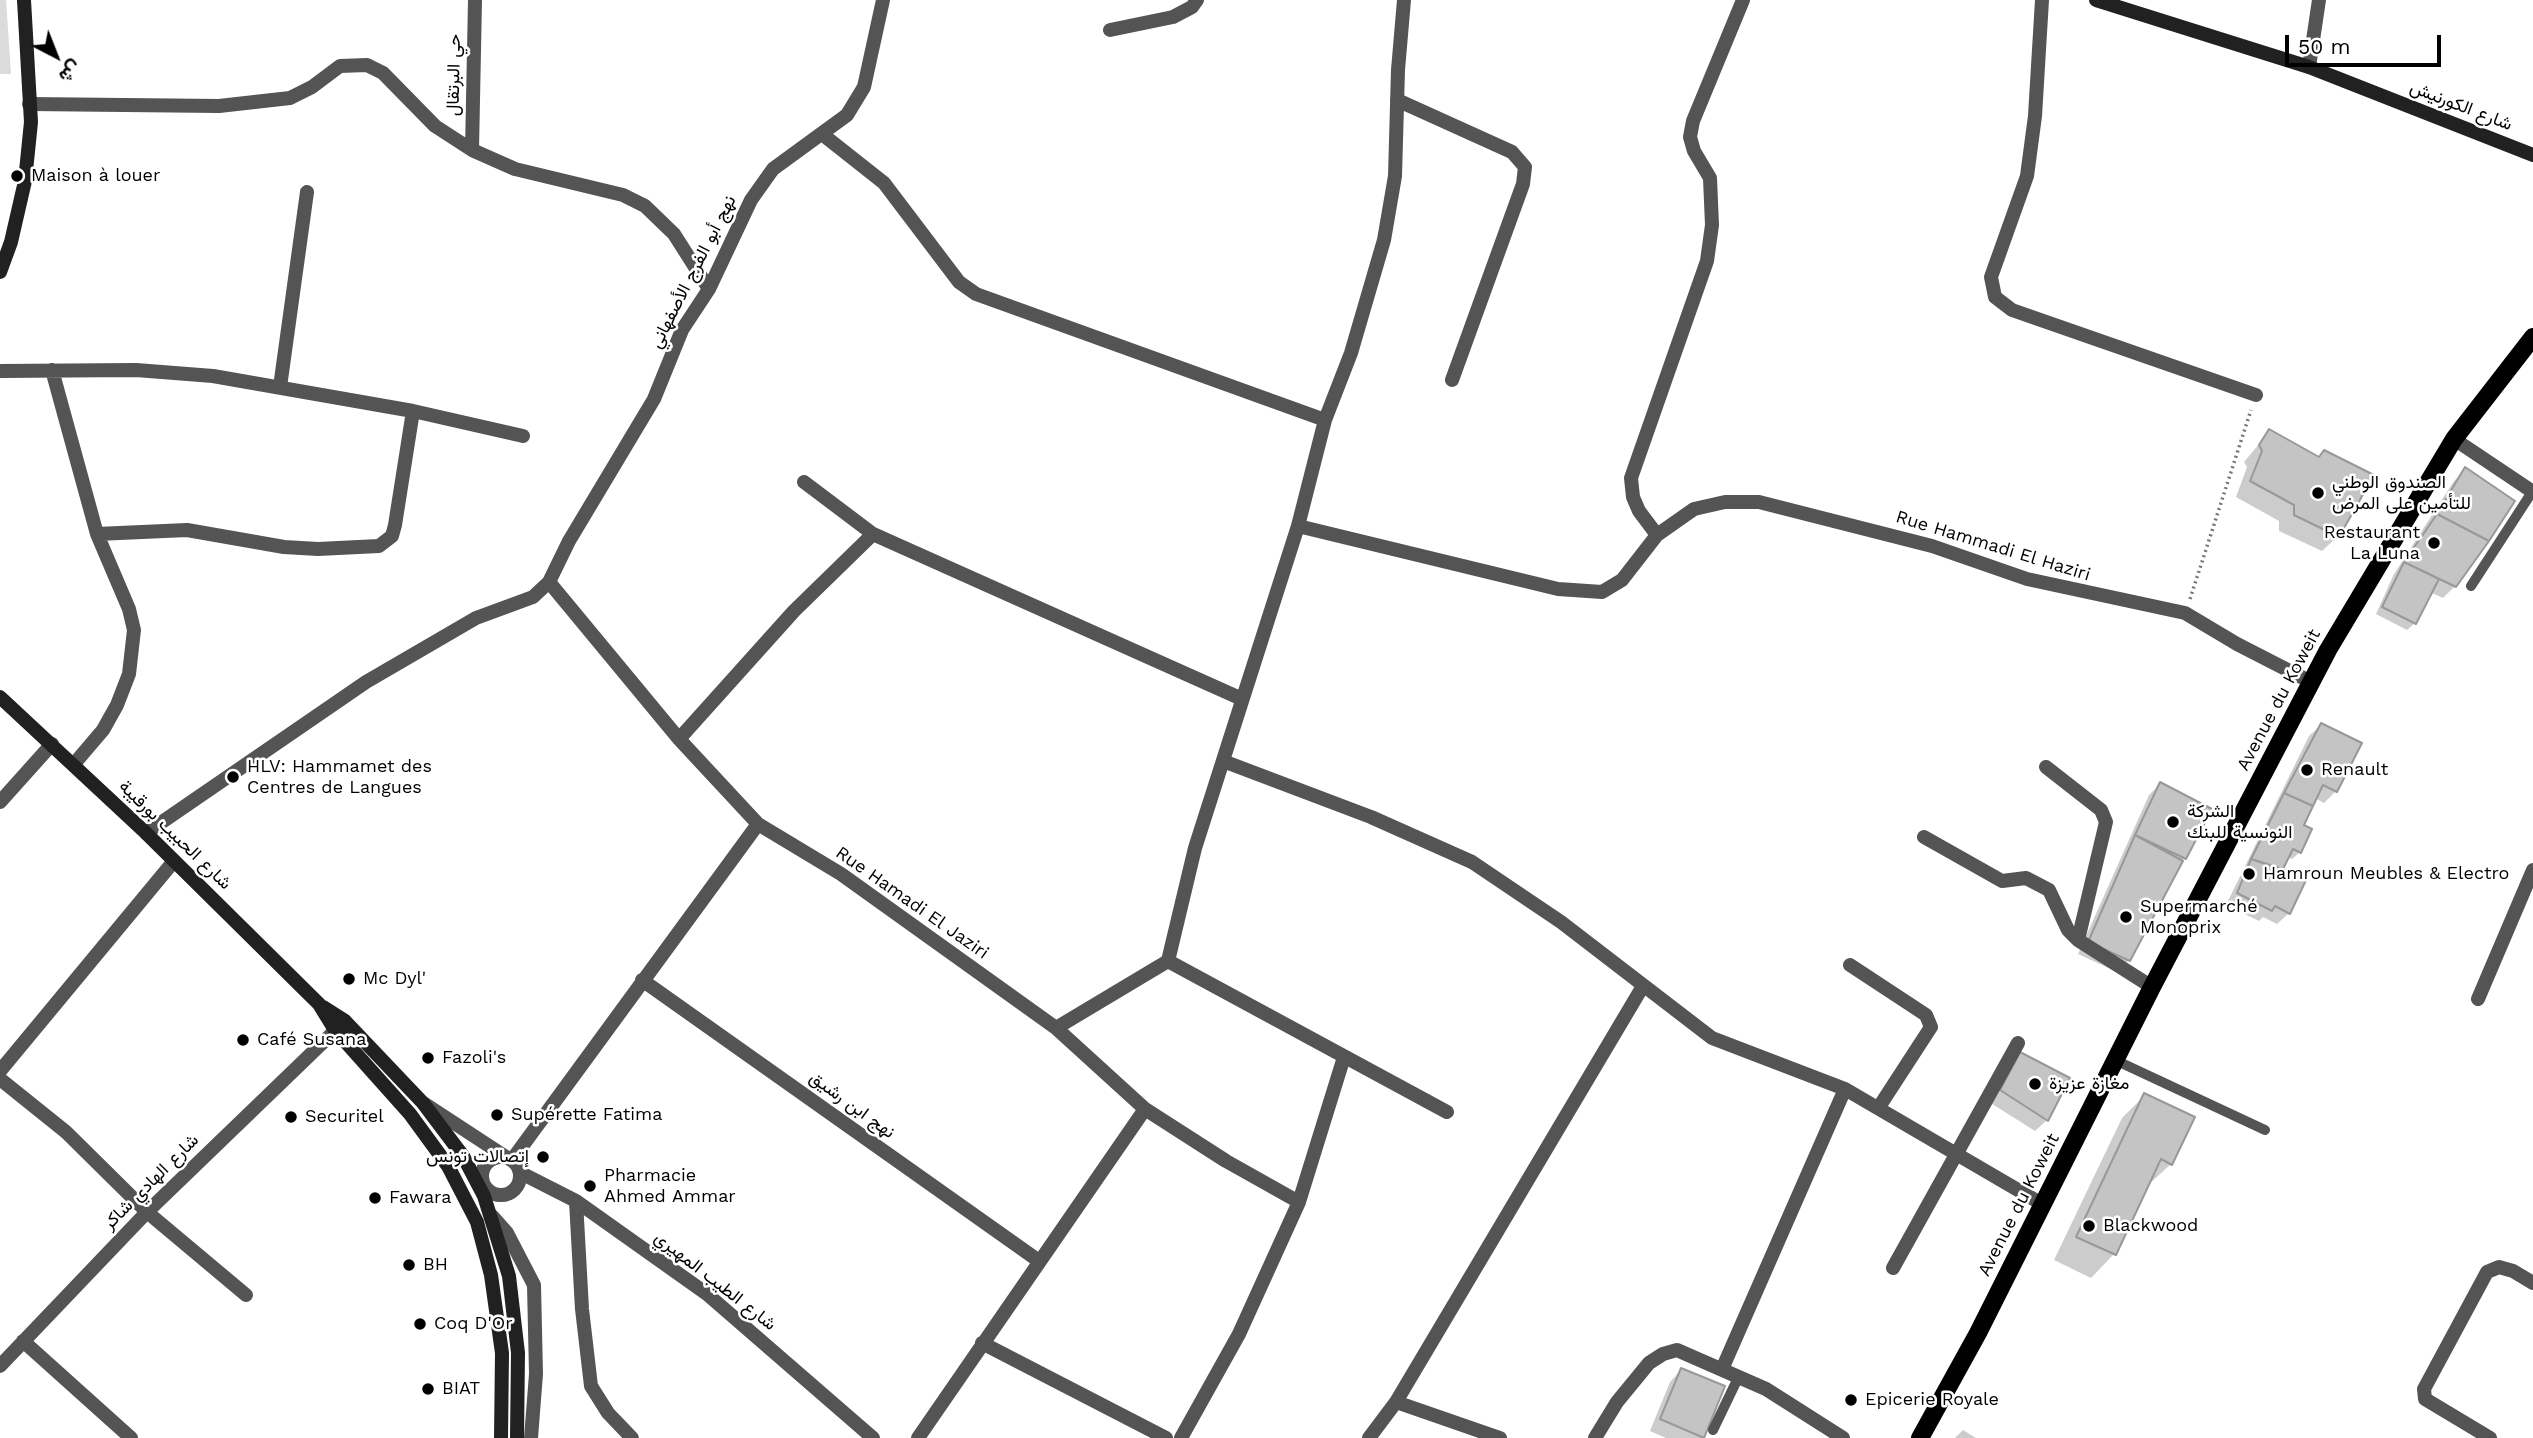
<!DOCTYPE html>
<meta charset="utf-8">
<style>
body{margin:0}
#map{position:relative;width:2533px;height:1438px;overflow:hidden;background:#fff;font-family:"Work Sans",Vazirmatn,sans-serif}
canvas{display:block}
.north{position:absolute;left:21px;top:21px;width:70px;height:70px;-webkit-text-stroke:5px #fff;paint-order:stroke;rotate:138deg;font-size:19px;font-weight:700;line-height:28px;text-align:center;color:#000}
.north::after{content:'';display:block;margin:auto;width:24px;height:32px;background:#000;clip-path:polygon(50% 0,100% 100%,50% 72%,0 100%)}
.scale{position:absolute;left:2285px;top:35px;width:156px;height:32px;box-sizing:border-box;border:4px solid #000;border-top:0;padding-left:9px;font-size:21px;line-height:24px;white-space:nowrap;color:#000;-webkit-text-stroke:5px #fff;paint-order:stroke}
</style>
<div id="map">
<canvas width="2533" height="1438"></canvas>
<div class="north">ش</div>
<div class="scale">50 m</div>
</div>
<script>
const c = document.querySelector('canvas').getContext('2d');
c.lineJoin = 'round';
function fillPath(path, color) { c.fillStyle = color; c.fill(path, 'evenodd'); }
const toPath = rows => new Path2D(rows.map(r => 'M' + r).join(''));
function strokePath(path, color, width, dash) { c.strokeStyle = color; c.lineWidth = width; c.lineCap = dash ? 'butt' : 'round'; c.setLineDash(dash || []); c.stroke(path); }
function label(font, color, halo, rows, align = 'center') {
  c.font = font + ' "Work Sans",Vazirmatn,sans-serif'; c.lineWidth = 5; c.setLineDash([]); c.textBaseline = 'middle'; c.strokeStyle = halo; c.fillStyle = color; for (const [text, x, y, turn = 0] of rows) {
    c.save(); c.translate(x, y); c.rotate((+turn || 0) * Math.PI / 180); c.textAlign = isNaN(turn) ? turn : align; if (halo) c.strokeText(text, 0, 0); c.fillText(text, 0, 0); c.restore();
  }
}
fillPath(toPath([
 [0,0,6,0,11,74,0,74]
]), '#dbdbdb');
fillPath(toPath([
 [2270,431,2318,458,2324,452,2338,536,2322,551,2279,531,2279,521,2236,497,2247,467,2244,462],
 [2465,470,2455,586,2443,598,2430,592,2415,623,2407,630,2376,614,2394,574,2454,481],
 [2321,725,2336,791,2324,803,2315,798,2301,826,2300,852,2292,859,2287,857,2279,870,2289,913,2277,924,2263,917,2259,921,2226,905,2309,736],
 [2160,784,2184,858,2129,960,2117,972,2078,954,2149,795],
 [2009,1066,2047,1120,2035,1131,1989,1102],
 [2145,1095,2171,1164,2147,1186,2114,1254,2091,1278,2054,1260,2122,1118],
 [1681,1370,1703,1437,1701,1438,1666,1438,1650,1431,1670,1382],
 [1963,1430,1976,1438,1955,1438]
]), '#0003');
const building = toPath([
 [2269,429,2319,457,2324,450,2374,475,2339,537,2294,515,2294,505,2250,481,2262,451,2259,445,2269,429],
 [2465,467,2515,501,2489,541,2437,514,2465,467],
 [2437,514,2489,541,2456,587,2404,562,2437,514],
 [2404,562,2439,579,2416,624,2382,607,2404,562],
 [2321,723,2362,743,2337,792,2323,785,2313,806,2284,793,2321,723],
 [2160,782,2212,809,2186,859,2135,835,2160,782],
 [2284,793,2313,806,2304,825,2312,829,2301,853,2293,849,2283,869,2251,859,2284,793],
 [2135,835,2183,861,2130,961,2088,942,2135,835],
 [2251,859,2307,878,2290,914,2275,906,2272,911,2237,893,2251,859],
 [2020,1052,2070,1078,2048,1121,2000,1090,2020,1052],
 [2144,1093,2195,1117,2172,1165,2161,1159,2116,1255,2076,1237,2144,1093],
 [1681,1368,1725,1386,1704,1438,1660,1419,1681,1368]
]);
fillPath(building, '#c4c4c4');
strokePath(building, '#989898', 2);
strokePath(toPath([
 [2190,599,2251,410]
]), '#767676', 3.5, [2, 3.5]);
strokePath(toPath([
 [2471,586,2532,492],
 [2115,1060,2265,1130],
 [1713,1430,1739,1376]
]), '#545454', 10);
strokePath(toPath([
 [2042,0,2035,116,2027,176,1991,277,1995,297,2012,310,2256,395],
 [1110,30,1173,17,1192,7,1197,0],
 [2309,67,2319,0],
 [1397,100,1512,152,1525,167,1523,184,1452,380],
 [29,104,219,106,290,98,312,87,340,66,367,65,383,73,435,126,472,150,515,169,623,195,645,206,674,234,709,289],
 [822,134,884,183,959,282,976,294,1325,420],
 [472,150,475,0],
 [52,370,97,534,129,609,134,630,129,674,117,705,103,730,74,764],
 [0,371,136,370,213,376,413,411,523,436],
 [280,387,307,192],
 [2454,439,2533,492],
 [804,482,873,534,1242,699],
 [1298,526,1558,589,1602,592,1622,580,1657,535,1694,509,1725,502,1759,502,1932,546,2027,579,2185,613,2237,644,2311,682],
 [97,534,187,530,284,547,318,549,379,546,392,536,395,525,413,411],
 [1657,535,1639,511,1633,497,1631,478,1707,261,1712,225,1710,178,1694,151,1690,137,1693,121,1743,0],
 [549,582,679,739,758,824,841,874,1056,1028,1145,1109,1226,1161,1299,1202],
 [679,739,794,611,873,534],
 [1223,761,1371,817,1472,862,1561,922,1712,1038,1845,1089,2042,1204],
 [2046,767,2101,810,2106,822,2078,940],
 [0,802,52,744],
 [146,833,366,682,476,618,533,597,549,582,569,541,654,399,682,330,709,289,751,200,773,169,847,115,864,87,883,0],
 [1924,837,2002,881,2026,878,2049,890,2068,930,2078,940,2152,987],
 [1168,961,1447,1112],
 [1850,965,1926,1015,1931,1027,1879,1107],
 [642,980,1039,1261],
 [2478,999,2533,870],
 [1056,1028,1168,961,1195,848,1298,526,1325,420,1351,353,1384,240,1395,176,1398,70,1404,0],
 [0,1071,174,861],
 [0,1079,66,1132,147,1212,246,1295],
 [425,1104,506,1157],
 '482 1176a19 19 0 1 1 38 0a19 19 0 1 1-38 0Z',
 [512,1160,758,824],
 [521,1173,576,1201,707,1294,873,1438],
 [576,1201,582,1309,591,1386,608,1413,632,1438],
 [492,1216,507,1233,534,1285,536,1374,531,1438],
 [1893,1268,2018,1043],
 [23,1341,131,1438],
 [982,1343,1166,1438],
 [0,1366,147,1212,343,1023],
 [1723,1367,1845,1089],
 [1396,1402,1500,1438],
 [918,1438,1145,1109],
 [1181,1438,1239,1334,1299,1202,1344,1057],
 [1369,1438,1396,1402,1643,986],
 [1595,1438,1617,1402,1649,1363,1663,1354,1677,1350,1766,1389,1843,1438],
 [2490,1438,2425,1399,2424,1389,2487,1272,2499,1267,2513,1271,2533,1283]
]), '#545454', 14);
strokePath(toPath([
 [2096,0,2309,67,2533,155],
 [0,272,11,242,25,181,31,122,24,0],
 [0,697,146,833,319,1004,335,1030,410,1114,448,1166,477,1222,491,1275,502,1353,501,1438],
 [323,1007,345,1021,423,1103,463,1156,484,1196,509,1276,518,1353,517,1438]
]), '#212121', 14);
strokePath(toPath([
 [1920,1438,1978,1333,2152,987,2328,650,2454,439,2533,337]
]), '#000', 18);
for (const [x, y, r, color] of [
 [17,176,7,"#000"],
 [2318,493,7,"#000"],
 [2434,543,7,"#000"],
 [2307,770,7,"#000"],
 [233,777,7,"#000"],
 [2173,822,7,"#000"],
 [2249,874,7,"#000"],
 [2126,917,7,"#000"],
 [349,979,7,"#000"],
 [243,1040,7,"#000"],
 [428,1058,7,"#000"],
 [2035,1084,7,"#000"],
 [497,1115,7,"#000"],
 [291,1117,7,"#000"],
 [543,1157,7,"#000"],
 [590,1186,7,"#000"],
 [375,1198,7,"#000"],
 [2089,1226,7,"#000"],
 [409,1265,7,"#000"],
 [420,1324,7,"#000"],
 [428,1389,7,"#000"],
 [1851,1400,7,"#000"]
]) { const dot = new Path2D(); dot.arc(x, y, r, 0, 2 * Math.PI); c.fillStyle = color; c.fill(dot); strokePath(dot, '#fff', 2.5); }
label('18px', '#000', '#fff', [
 ["حي البرتقال",454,75,-89],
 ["شارع الكورنيش",2461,106,21],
 ["نهج أبو الفرج الأصفهاني",693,272,-63],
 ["Rue Hammadi El Haziri",1993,546,17],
 ["Avenue du Koweit",2279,700,-62],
 ["شارع الحبيب بورقيبة",175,835,44],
 ["Rue Hamadi El Jaziri",912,903,35],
 ["نهج ابن رشيق",852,1105,36],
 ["شارع الهادي شاكر",151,1182,-45],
 ["Avenue du Koweit",2019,1205,-63],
 ["شارع الطيب المهيري",715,1281,38]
]);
label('18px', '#000', '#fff', [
 ["Maison à louer",31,176],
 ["الصندوق الوطني",2332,483],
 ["للتأمين على المرض",2332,504],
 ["Restaurant",2420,533,"right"],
 ["La Luna",2420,554,"right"],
 ["HLV: Hammamet des",247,767],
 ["Centres de Langues",247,788],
 ["Renault",2321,770],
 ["الشركة",2187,812],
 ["النونسية للبنك",2187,833],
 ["Hamroun Meubles & Electro",2263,874],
 ["Supermarché",2140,907],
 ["Monoprix",2140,928],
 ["Mc Dyl'",363,979],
 ["Café Susana",257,1040],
 ["Fazoli's",442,1058],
 ["مغازة عزيزة",2049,1084],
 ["Supérette Fatima",511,1115],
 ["Securitel",305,1117],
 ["إتصالات تونس",529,1157,"right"],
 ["Pharmacie",604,1176],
 ["Ahmed Ammar",604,1197],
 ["Fawara",389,1198],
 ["Blackwood",2103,1226],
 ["BH",423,1265],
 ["Coq D'Or",434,1324],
 ["BIAT",442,1389],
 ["Epicerie Royale",1865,1400]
], 'left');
</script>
